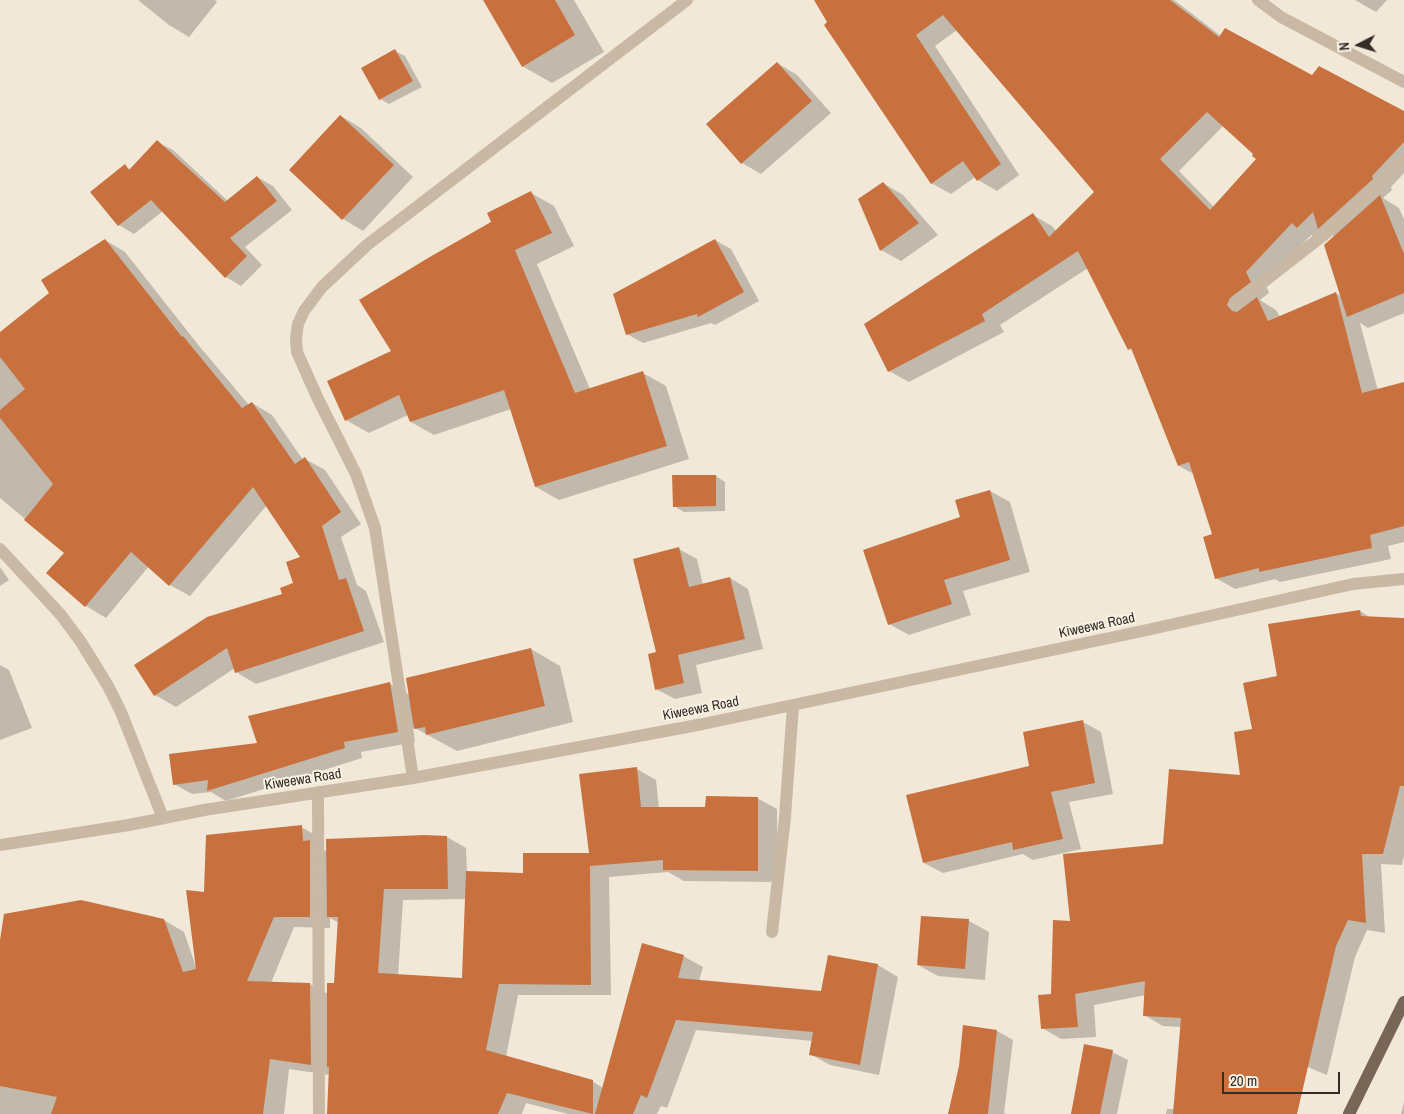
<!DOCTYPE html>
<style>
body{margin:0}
#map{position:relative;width:1404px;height:1114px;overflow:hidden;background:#f1e8d8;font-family:"Archivo Narrow",sans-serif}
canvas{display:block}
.north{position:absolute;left:1334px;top:20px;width:50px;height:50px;-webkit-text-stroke:4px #f9f2e4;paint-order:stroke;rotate:265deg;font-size:14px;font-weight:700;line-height:20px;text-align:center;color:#342c26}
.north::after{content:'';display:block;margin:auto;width:18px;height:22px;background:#342c26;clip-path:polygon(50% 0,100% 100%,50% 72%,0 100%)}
.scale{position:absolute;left:1222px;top:1072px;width:118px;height:22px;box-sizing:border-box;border:2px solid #342c26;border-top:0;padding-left:6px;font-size:15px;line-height:18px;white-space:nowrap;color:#342c26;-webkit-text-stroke:4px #f9f2e4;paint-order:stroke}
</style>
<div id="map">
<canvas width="1404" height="1114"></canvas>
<div class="north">N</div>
<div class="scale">20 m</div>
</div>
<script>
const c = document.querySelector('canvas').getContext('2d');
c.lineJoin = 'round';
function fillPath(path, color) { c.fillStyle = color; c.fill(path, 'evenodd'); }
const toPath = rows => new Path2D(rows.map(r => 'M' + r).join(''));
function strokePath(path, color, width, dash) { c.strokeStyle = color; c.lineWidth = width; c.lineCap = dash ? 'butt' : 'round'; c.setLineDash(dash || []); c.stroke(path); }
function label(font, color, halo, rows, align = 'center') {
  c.font = font + ' "Archivo Narrow",sans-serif'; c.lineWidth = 4; c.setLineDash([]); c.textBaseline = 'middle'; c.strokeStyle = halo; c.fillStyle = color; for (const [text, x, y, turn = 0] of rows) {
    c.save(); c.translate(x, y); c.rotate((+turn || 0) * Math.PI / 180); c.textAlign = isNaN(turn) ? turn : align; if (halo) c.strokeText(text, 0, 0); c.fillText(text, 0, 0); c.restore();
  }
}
fillPath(toPath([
 [138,0,215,0,217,2,189,37,169,25],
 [485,0,574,0,604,52,552,83,522,66],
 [858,0,1174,0,1221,36,1224,125,1179,171,1214,207,1404,112,1404,173,1391,187,1392,190,1383,198,1399,208,1404,219,1404,313,1368,328,1360,323,1378,391,1404,384,1404,542,1388,546,1391,559,1280,582,1275,579,1235,589,1216,578,1214,535,1194,474,1179,466,1134,351,1129,349,1088,268,1000,325,1004,332,909,382,889,371,1033,215,1052,226,1056,231,1095,192,957,30,935,46,1019,175,997,191,978,180,975,177,951,194,931,183],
 [1324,231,1335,237,1342,297,1336,293,1280,317,1276,310,1260,300,1269,293,1265,283,1311,235,1317,238],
 [1355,0,1387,0,1376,12],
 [395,51,405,56,422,87,389,104,380,99],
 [777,63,797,75,831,113,761,174,742,163],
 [341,116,361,128,413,177,363,231,343,219,291,170],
 [157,142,173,150,228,201,257,177,273,186,292,210,245,247,262,265,241,286,226,277,163,211,134,234,119,225,125,166,131,170],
 [883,183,903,195,938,235,901,261,881,250],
 [531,193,554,206,574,246,537,264,590,389,643,373,666,386,689,459,559,500,536,487,511,409,434,435,411,422,408,415,369,433,346,420,392,352,493,223],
 [105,240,125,252,200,347,249,405,252,403,272,415,303,460,305,459,325,470,361,524,341,537,357,585,366,591,384,642,256,684,236,672,235,668,176,707,155,695,136,666,284,595,294,584,302,558,267,505,190,596,170,585,149,566,106,618,86,606,47,573,66,553,0,498,0,334,51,293],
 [715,240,731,249,759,301,715,325,711,323,643,343,627,334],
 [716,476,725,482,725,511,684,512,674,506],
 [990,491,1010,502,1030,572,963,591,971,615,909,635,889,624,961,518],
 [679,549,697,559,703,585,730,578,748,589,763,649,696,665,702,693,675,699,656,689],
 [0,567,9,580,0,586],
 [1360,611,1371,618,1404,619,1404,856,1402,865,1381,864,1385,933,1367,930,1355,957,1327,1075,1293,1061,1283,1114,1166,1114,1167,1109,1174,1109,1181,1027,1163,1026,1144,1015,1146,995,1094,1005,1096,1037,1061,1039,1042,1028,1053,995,1071,922,1164,845,1241,776,1254,730,1278,677],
 [531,649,560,666,573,722,457,751,413,727,415,742,361,752,362,758,226,801,211,792,192,794,174,784,390,684,410,695],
 [0,665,9,670,32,728,0,740],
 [1083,722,1101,732,1113,794,1069,802,1081,849,1033,860,1023,854,943,873,924,863],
 [637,769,656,780,659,808,707,808,757,798,777,809,777,882,684,881,668,872,609,877,611,995,518,995,506,1057,592,1081,603,1088,683,956,703,967,699,981,822,992,828,956,878,965,898,977,879,1075,830,1065,810,1054,813,1041,696,1030,667,1108,661,1106,657,1114,568,1114,526,1103,522,1114,370,1114,330,1075,289,1069,284,1114,0,1114,0,947,164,920,184,932,196,967,205,893,301,827,321,838,322,849,328,852,447,837,466,848,467,872,524,874,590,854],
 [467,899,463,980,398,976,403,900],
 [330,918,339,923,335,985,328,994,310,984,271,983,294,927,330,928],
 [922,917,969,921,989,932,985,980,938,976,918,965],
 [997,1031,1013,1040,1004,1113,1007,1114,950,1114],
 [1112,1052,1128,1060,1117,1114,1072,1114],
 [1404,1102,1404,1114,1401,1114]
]), '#0003');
fillPath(toPath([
 [483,0,555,0,575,35,522,67],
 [814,0,1170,0,1219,37,1225,28,1312,75,1319,66,1404,111,1404,142,1372,176,1373,179,1318,229,1313,212,1297,228,1292,223,1246,272,1251,282,1230,298,1227,305,1232,311,1237,312,1257,297,1268,321,1336,292,1362,393,1404,382,1404,526,1370,535,1372,548,1259,572,1259,568,1215,579,1203,537,1212,534,1189,462,1178,466,1131,348,1128,350,1078,251,982,314,985,321,888,372,864,324,1033,213,1049,237,1094,192,943,15,916,35,1001,164,977,181,963,161,931,184,824,25,827,22],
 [1207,112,1253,154,1252,156,1256,159,1210,210,1160,159],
 [395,49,413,81,379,100,361,68],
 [777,62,812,101,741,164,706,124],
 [340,115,394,165,342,220,289,170],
 [157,140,225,202,257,176,277,201,230,238,247,256,225,278,151,200,118,226,90,192,125,164,129,170],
 [883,182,919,223,880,251,858,199],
 [531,191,552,233,515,250,575,393,643,371,667,446,535,487,504,390,410,422,399,395,345,421,327,381,391,351,359,300,428,258,491,222,487,213],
 [1380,195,1404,254,1404,293,1347,317,1324,245],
 [105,239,182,337,183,336,242,408,252,402,295,464,305,457,341,512,322,526,339,580,346,578,364,631,235,673,227,648,154,696,134,665,207,617,282,594,280,588,293,583,286,562,300,557,253,487,169,586,131,552,85,607,46,573,64,553,24,520,53,484,0,418,0,410,25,389,0,357,0,332,49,293,41,280],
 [715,239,744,292,698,317,697,314,626,335,613,294],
 [672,475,716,475,716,506,673,507],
 [990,490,1010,560,944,580,952,604,888,625,863,550,960,517,955,500],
 [679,547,689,587,730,577,745,639,678,655,684,683,655,690,648,654,656,652,633,559],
 [1360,610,1361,616,1404,618,1404,786,1400,786,1383,854,1362,854,1366,923,1348,920,1336,946,1297,1114,1173,1114,1181,1018,1143,1016,1145,981,1075,994,1078,1027,1041,1029,1038,995,1051,994,1053,920,1070,921,1063,854,1163,844,1169,769,1240,775,1234,732,1252,729,1243,683,1277,676,1268,624],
 [531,648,545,706,426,735,425,727,414,729,406,678],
 [390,682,398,732,344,742,345,748,207,791,208,780,173,785,169,754,257,743,248,716],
 [1083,720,1095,783,1051,792,1063,839,1013,850,1012,842,923,863,906,795,1029,766,1023,732],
 [637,767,641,807,705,807,706,796,758,797,758,871,663,870,663,860,590,866,591,985,499,984,486,1050,593,1080,593,1114,507,1093,498,1114,327,1114,329,1067,327,1067,327,983,334,983,338,917,327,917,326,839,424,835,447,836,448,889,384,889,378,973,462,978,466,871,523,873,523,853,589,853,579,774],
 [302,825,303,841,310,840,310,917,274,917,247,981,310,983,311,1065,270,1059,263,1114,51,1114,57,1097,0,1086,0,940,4,914,81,900,164,919,183,972,196,969,186,890,204,892,206,835],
 [921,916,969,919,965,969,917,965],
 [642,943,684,955,678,978,821,991,828,955,878,964,860,1065,809,1055,813,1032,676,1020,647,1098,641,1095,633,1114,595,1114],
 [963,1025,997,1030,988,1114,948,1114,959,1066],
 [1084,1044,1113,1050,1100,1114,1071,1114]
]), '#c8713f');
strokePath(toPath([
 [1258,0,1281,17,1404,82],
 [1235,304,1325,234,1404,161],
 [0,549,61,615,81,642,108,686,121,712,163,818],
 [413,778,375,528,356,474,318,399,297,352,296,339,298,324,304,311,322,287,367,245,687,0],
 [318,792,319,1114],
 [0,845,129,825,204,810,413,778,703,724,1147,630,1353,584,1404,579],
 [772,932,785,817,793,706]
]), '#c9b9a4', 12);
strokePath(toPath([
 [1349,1114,1404,1002]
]), '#776556', 12);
label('14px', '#342c26', '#f9f2e4', [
 ["Kiweewa Road",1097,626,-12],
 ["Kiweewa Road",701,709,-11],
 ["Kiweewa Road",303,780,-9]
]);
</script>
